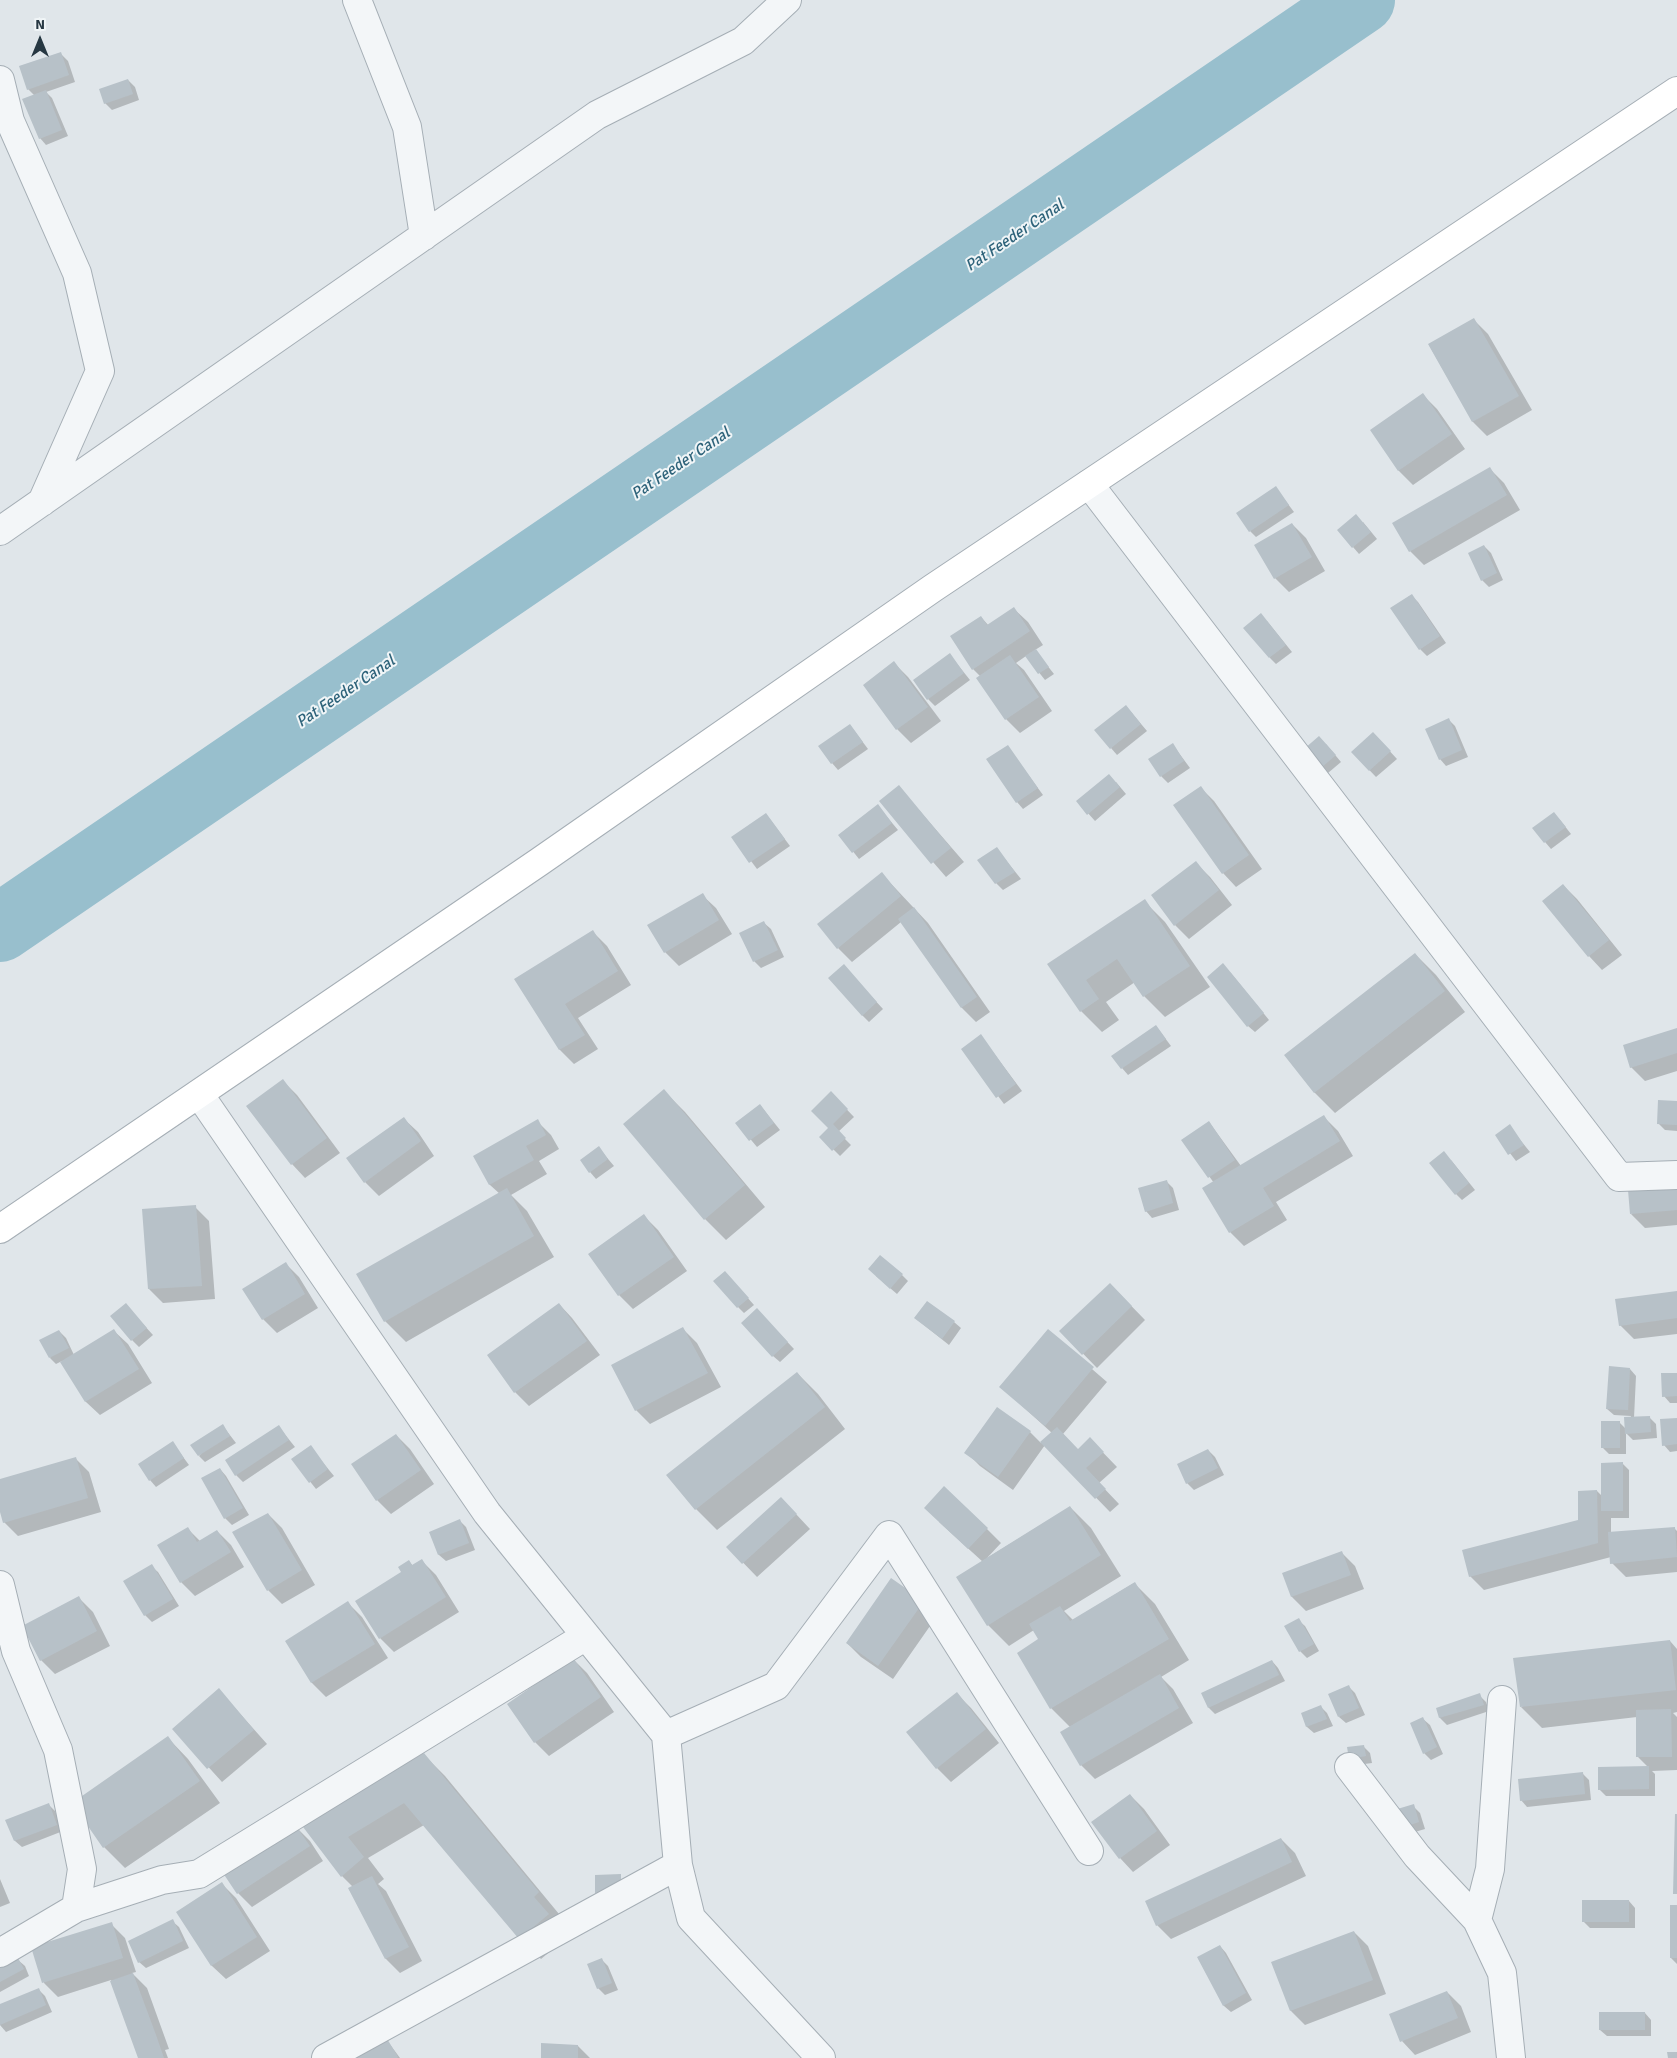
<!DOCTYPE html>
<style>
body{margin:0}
#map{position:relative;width:1677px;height:2058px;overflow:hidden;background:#e0e6ea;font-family:Signika,sans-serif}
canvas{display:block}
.north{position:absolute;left:15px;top:15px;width:50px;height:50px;-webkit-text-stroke:4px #f0f5f7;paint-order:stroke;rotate:0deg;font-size:14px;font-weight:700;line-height:20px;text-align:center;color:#273843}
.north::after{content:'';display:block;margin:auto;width:18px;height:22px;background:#273843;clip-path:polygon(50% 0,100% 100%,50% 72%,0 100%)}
</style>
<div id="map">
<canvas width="1677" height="2058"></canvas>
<div class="north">N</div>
</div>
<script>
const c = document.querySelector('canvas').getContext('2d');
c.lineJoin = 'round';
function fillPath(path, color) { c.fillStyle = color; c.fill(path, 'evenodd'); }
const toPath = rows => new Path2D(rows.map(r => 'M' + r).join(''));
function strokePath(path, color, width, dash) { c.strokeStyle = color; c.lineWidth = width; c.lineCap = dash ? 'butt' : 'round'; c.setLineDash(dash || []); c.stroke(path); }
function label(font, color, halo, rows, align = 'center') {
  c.font = font + ' Signika,sans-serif'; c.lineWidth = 4; c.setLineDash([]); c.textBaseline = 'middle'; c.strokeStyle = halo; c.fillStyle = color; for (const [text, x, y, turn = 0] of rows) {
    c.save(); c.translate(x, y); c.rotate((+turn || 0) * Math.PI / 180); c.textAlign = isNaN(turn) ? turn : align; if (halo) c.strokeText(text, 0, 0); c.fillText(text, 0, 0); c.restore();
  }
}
fillPath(toPath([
 [61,54,68,61,75,82,46,92,52,98,68,136,46,145,40,138,35,96,28,89],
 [128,80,135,87,139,100,112,110,105,103],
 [1474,320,1488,334,1532,410,1487,436,1473,422,1429,345],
 [1423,395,1437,409,1465,449,1413,485,1399,471,1372,430],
 [1490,469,1504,483,1520,510,1424,565,1410,551],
 [1276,488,1294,512,1256,537,1250,531],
 [1363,522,1377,539,1359,554,1353,547],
 [1292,524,1306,538,1325,571,1289,592,1275,578],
 [1484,546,1491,553,1503,580,1489,587,1482,580],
 [1411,595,1418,602,1446,643,1427,656,1420,649,1392,608],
 [1014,609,1028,622,1043,645,1035,650,1054,674,1045,680,1026,656,1016,663,1024,670,1052,711,1020,733,1006,719,980,676,973,669,981,617,989,626],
 [1267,621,1292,652,1276,664,1270,658],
 [950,655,970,680,935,706,928,699],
 [894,663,908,677,941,721,911,743,897,729,864,685],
 [1126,706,1147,731,1117,755,1111,748],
 [1448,719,1455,726,1468,757,1446,766,1440,759],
 [850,725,868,749,838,770,832,763],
 [1373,733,1397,759,1376,777,1352,752],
 [1326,744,1341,762,1328,773,1322,767],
 [1173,745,1190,768,1168,783,1161,776],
 [1008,747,1043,795,1023,809,1017,802],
 [1116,782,1126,794,1095,821,1078,802],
 [899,787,964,862,946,877,881,802],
 [1200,787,1214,801,1262,869,1236,887,1223,873],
 [878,806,898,830,859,859,840,835],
 [766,814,790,846,757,869,733,837],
 [1560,820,1571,834,1551,849,1534,829],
 [997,849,1021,879,1003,890,996,883],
 [1196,863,1210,877,1232,905,1189,939,1175,925],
 [881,873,928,923,990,1012,976,1022,962,1008,901,922,852,962,838,948],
 [1563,885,1577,899,1622,955,1602,970,1589,956],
 [702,895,716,908,732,934,679,966,665,952],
 [1144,901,1165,922,1210,987,1165,1017,1144,996,1135,982,1106,1002,1119,1020,1102,1032,1081,1011,1049,965],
 [764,923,771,929,784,957,761,968,754,961],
 [593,932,607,946,631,985,578,1018,598,1049,574,1064,560,1050,516,979],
 [1415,954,1436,975,1465,1012,1335,1113,1314,1092],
 [1230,972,1269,1020,1255,1032,1248,1026],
 [850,973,883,1009,869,1022,862,1015],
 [1156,1026,1171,1046,1128,1075,1122,1068],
 [1677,1029,1677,1071,1645,1081,1631,1067],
 [981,1036,1022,1091,1004,1104,963,1049],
 [283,1081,297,1095,340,1153,305,1178,292,1164],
 [664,1091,685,1112,765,1207,726,1240,705,1219],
 [831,1093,854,1117,838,1132,851,1145,840,1156,821,1137,830,1128],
 [1677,1102,1677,1131,1665,1130,1658,1123],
 [760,1105,780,1130,757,1147,737,1123],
 [1324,1117,1338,1131,1353,1156,1276,1202,1287,1220,1244,1246,1230,1232,1214,1183,1183,1140,1209,1122,1241,1166],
 [404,1119,418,1132,434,1156,379,1196,365,1182],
 [537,1121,551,1135,559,1149,539,1161,547,1174,511,1195,527,1211,554,1257,406,1342,385,1321,500,1194,490,1185,475,1157],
 [1509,1126,1530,1152,1516,1161,1496,1135],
 [598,1147,614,1166,596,1179,590,1172],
 [1451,1160,1475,1190,1462,1200,1456,1194],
 [1166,1181,1173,1188,1179,1210,1152,1218,1146,1211],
 [1677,1186,1677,1225,1645,1228,1631,1214],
 [195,1207,209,1221,215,1299,163,1303,149,1289],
 [644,1216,658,1230,687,1271,633,1309,619,1295],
 [285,1263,299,1277,318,1308,277,1333,263,1319],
 [902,1275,908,1281,897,1294,876,1276],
 [731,1279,754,1305,744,1313,738,1307],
 [1110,1284,1145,1320,1097,1368,1061,1331],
 [1677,1293,1677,1334,1634,1339,1620,1325],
 [559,1304,572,1318,600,1355,529,1406,515,1392,488,1355],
 [132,1312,153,1335,139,1347,132,1340],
 [764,1317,794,1349,780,1362,773,1356],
 [915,1318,954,1322,961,1328,949,1345],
 [683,1329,697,1343,721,1387,650,1424,636,1410],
 [59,1331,66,1338,74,1355,114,1331,128,1344,152,1383,100,1415,86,1402,62,1361,56,1364,50,1358],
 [1048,1331,1107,1382,1063,1434,1078,1450,1090,1439,1117,1467,1099,1483,1119,1504,1110,1512,1045,1445,1013,1490,980,1466,966,1452,997,1408,1030,1432,1041,1443,1052,1433,1001,1387],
 [1630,1369,1636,1376,1634,1418,1649,1417,1656,1424,1657,1438,1633,1440,1626,1433,1626,1454,1609,1454,1603,1448,1619,1422,1626,1429,1631,1416,1614,1415,1607,1409],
 [797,1373,818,1394,845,1429,717,1530,696,1509,668,1475],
 [1677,1375,1677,1403,1670,1403,1664,1396],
 [1677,1419,1677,1451,1670,1452,1664,1445],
 [223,1426,236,1443,205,1462,199,1456],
 [279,1427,295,1447,243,1482,236,1475],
 [396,1435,410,1449,434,1484,391,1514,377,1500],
 [172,1442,189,1465,156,1487,150,1480],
 [310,1447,334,1476,316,1489,293,1460],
 [1208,1450,1215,1457,1224,1475,1194,1490,1187,1483],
 [75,1458,89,1472,101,1512,18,1536,4,1522,0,1508,0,1480],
 [1622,1463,1629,1470,1629,1518,1611,1518,1611,1533,1674,1528,1677,1531,1677,1572,1626,1577,1612,1563,1611,1557,1484,1590,1470,1576,1579,1521,1597,1491,1603,1497],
 [220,1469,226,1476,249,1515,232,1525,225,1518],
 [1070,1507,1091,1528,1121,1576,1064,1611,1073,1620,1134,1583,1155,1604,1189,1660,1161,1677,1173,1689,1193,1723,1095,1779,1081,1765,1062,1732,1070,1727,1051,1708,1018,1653,1040,1640,1034,1630,1009,1646,988,1625,983,1562,939,1522,987,1529,1001,1543,987,1558],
 [795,1513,810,1529,757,1577,728,1547],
 [268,1514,282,1528,315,1585,282,1604,268,1590],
 [460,1521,466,1527,475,1550,446,1561,439,1555,430,1533],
 [188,1529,200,1541,217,1531,231,1545,244,1567,195,1596,181,1582],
 [1341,1552,1355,1566,1364,1589,1306,1611,1292,1597,1284,1574],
 [409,1561,413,1566,422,1561,436,1575,459,1612,394,1652,380,1638,403,1572],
 [151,1566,158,1572,179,1606,152,1622,145,1615,125,1582],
 [892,1580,937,1616,893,1679,861,1657,847,1643],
 [79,1598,93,1612,110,1646,55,1674,41,1660],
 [348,1603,362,1617,388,1658,326,1697,312,1683,286,1641],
 [1298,1620,1305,1626,1319,1651,1307,1658,1300,1651],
 [1670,1641,1677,1649,1677,1712,1673,1713,1677,1717,1677,1770,1652,1771,1655,1774,1655,1796,1606,1796,1599,1789,1648,1767,1638,1757,1637,1717,1542,1728,1521,1707],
 [573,1659,587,1673,614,1712,549,1756,535,1742,508,1704],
 [1272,1661,1278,1668,1285,1681,1215,1714,1209,1708,1203,1694],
 [1349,1687,1355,1693,1365,1715,1346,1723,1339,1717],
 [219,1690,267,1744,222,1782,174,1729],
 [957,1694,971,1708,999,1743,951,1782,937,1768],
 [1479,1695,1486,1702,1489,1711,1447,1725,1440,1718,1437,1709],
 [1320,1706,1327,1713,1333,1726,1314,1733,1307,1727,1302,1714],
 [1423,1719,1430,1725,1443,1754,1431,1760,1424,1753],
 [168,1738,188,1759,220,1803,125,1868,104,1847],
 [1363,1746,1370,1753,1372,1763,1357,1765,1350,1758],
 [424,1755,445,1776,559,1914,554,1918,569,1936,541,1959,520,1938,424,1825,368,1858,384,1879,378,1884,386,1891,422,1961,400,1973,386,1959,349,1889,353,1887,342,1876,302,1824],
 [1583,1774,1589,1780,1591,1800,1527,1807,1521,1800],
 [1130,1795,1144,1809,1170,1845,1133,1872,1120,1858],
 [48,1804,55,1811,63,1831,22,1847,15,1841,7,1821],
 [1413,1806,1420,1813,1425,1829,1408,1834],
 [296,1827,310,1841,323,1861,252,1907,238,1893,225,1874],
 [1281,1839,1295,1853,1306,1876,1171,1939,1157,1925],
 [0,1879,10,1903,0,1907],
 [222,1884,236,1898,270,1951,226,1979,212,1966,178,1912],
 [1629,1901,1635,1908,1635,1928,1590,1928,1583,1921],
 [1677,1907,1677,1964,1671,1958],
 [172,1921,179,1927,189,1948,146,1968,139,1962],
 [111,1924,125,1938,136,1972,132,1973,147,1988,169,2049,165,2050,168,2058,139,2058,111,1980,58,1997,44,1983,33,1948],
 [1354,1932,1368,1946,1386,1994,1305,2025,1291,2011,1272,1963],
 [1220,1946,1226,1953,1252,2000,1231,2012,1224,2006,1198,1958],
 [18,1960,25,1966,29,1976,0,1992,0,1969],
 [602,1960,608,1966,618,1990,605,1995,598,1988],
 [38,1989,45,1996,52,2012,6,2032,0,2025,0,2006],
 [1447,1992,1461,2006,1471,2032,1415,2055,1402,2041],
 [1645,2013,1651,2020,1651,2036,1607,2036,1600,2030],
 [386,2039,400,2058,354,2058],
 [578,2046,590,2058,542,2058]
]), '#0003');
strokePath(toPath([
 [0,928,1361,0]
]), '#98bfcd', 68);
fillPath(toPath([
 [61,52,69,75,27,90,19,66],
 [128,79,133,94,104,104,99,89],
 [46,90,62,130,39,139,22,99],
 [1474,318,1519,396,1472,422,1428,344],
 [1423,393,1452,434,1398,471,1370,430],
 [1490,467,1507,495,1409,552,1392,523],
 [1276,486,1289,505,1249,532,1236,513],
 [1356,514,1371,532,1352,548,1337,530],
 [1292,523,1312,557,1274,579,1254,545],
 [1484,545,1497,573,1481,581,1468,553],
 [1412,594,1440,636,1419,650,1390,608],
 [1014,607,1030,631,972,670,950,636,981,616,987,625],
 [1261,613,1286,645,1269,658,1243,628],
 [1036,649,1049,667,1038,674,1025,656],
 [950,653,964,673,927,700,913,680],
 [1010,655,1039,697,1005,720,976,678],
 [894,661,928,707,896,730,863,685],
 [1126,705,1141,724,1110,749,1094,730],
 [1449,718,1462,750,1439,760,1425,729],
 [850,724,863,742,831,764,818,746],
 [1373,732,1391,751,1369,771,1351,752],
 [1319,736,1336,755,1321,768,1304,749],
 [1173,743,1184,761,1160,777,1148,759],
 [1008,745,1038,788,1016,803,986,759],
 [1109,774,1120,787,1087,815,1076,801],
 [899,785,951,848,931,864,879,801],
 [1201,786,1249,855,1222,874,1173,805],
 [878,804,892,823,852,853,838,835],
 [1554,812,1566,827,1544,843,1532,828],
 [766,813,785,839,749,863,731,837],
 [997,847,1015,872,995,884,977,860],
 [1196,861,1219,890,1174,926,1151,895],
 [882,872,901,896,837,949,817,924],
 [1563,884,1609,940,1588,957,1542,901],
 [703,893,719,920,664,953,647,925],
 [1145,899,1190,966,1143,997,1117,959,1086,980,1099,999,1080,1012,1047,964],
 [914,907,977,997,961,1008,898,919],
 [764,921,778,950,753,962,739,933],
 [593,930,618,971,565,1004,585,1035,559,1050,514,979],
 [1415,953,1445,991,1314,1093,1284,1055],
 [1223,963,1264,1013,1247,1027,1207,977],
 [844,964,877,1002,862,1016,828,978],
 [1156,1025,1166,1039,1121,1069,1111,1056],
 [1677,1028,1677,1053,1630,1068,1623,1045],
 [981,1034,1016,1084,996,1098,961,1049],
 [283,1079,327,1138,291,1165,246,1106],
 [664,1089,745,1185,704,1220,623,1124],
 [831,1091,848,1109,833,1124,846,1138,832,1151,819,1137,828,1128,811,1111],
 [1658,1100,1677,1101,1677,1125,1657,1124],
 [760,1104,774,1123,749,1141,735,1123],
 [1324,1115,1340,1141,1263,1188,1274,1206,1229,1233,1202,1188],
 [404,1117,421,1141,364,1183,346,1158],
 [538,1119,546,1135,526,1146,534,1160,489,1185,473,1156],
 [1209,1121,1235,1160,1208,1178,1181,1140],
 [1510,1124,1524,1145,1508,1155,1495,1135],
 [599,1146,608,1159,589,1173,580,1160],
 [1444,1151,1469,1183,1455,1195,1429,1163],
 [1167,1180,1173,1203,1145,1212,1138,1188],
 [1677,1185,1677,1210,1630,1214,1628,1190],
 [507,1188,534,1236,384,1322,356,1274],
 [196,1205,202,1286,148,1289,142,1209],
 [644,1214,674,1257,618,1296,588,1254],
 [880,1255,903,1274,890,1289,868,1269],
 [286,1262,305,1294,262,1320,242,1289],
 [725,1271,749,1298,737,1308,713,1281],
 [1110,1283,1132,1306,1082,1355,1059,1331],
 [1677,1291,1677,1318,1619,1326,1615,1299],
 [927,1301,955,1321,942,1339,914,1318],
 [126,1303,147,1328,131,1341,110,1316],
 [559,1303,587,1341,514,1393,487,1355],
 [757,1308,788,1342,772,1357,741,1323],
 [683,1327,708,1373,635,1411,611,1365],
 [114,1329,139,1369,85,1402,60,1362],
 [1048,1329,1094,1367,1045,1426,999,1387],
 [59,1330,69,1348,49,1358,39,1340],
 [1609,1366,1630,1368,1628,1410,1606,1409],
 [797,1372,825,1407,695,1510,666,1475],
 [1661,1373,1677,1373,1677,1396,1662,1397],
 [997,1407,1031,1431,998,1477,964,1453],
 [1650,1416,1651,1432,1625,1434,1624,1417],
 [1677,1418,1677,1444,1662,1446,1660,1419],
 [1601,1421,1620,1421,1620,1448,1601,1448],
 [223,1424,230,1436,198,1456,190,1445],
 [279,1425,289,1440,235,1476,225,1460],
 [1057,1427,1078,1449,1090,1437,1104,1452,1086,1468,1106,1489,1095,1499,1040,1442],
 [396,1434,421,1470,376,1501,351,1464],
 [173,1441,184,1458,149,1481,138,1464],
 [311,1445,328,1469,309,1483,291,1459],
 [1208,1449,1218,1468,1186,1484,1177,1464],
 [76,1457,88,1498,3,1523,0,1512,0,1479],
 [1623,1462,1623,1511,1601,1511,1601,1463],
 [220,1468,243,1508,224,1519,201,1478],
 [944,1486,988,1528,968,1549,924,1508],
 [1597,1490,1598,1543,1469,1577,1462,1550,1578,1520,1578,1491],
 [781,1497,797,1514,742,1564,726,1547],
 [1070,1506,1101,1555,987,1626,956,1577],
 [268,1513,302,1570,267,1591,232,1532],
 [460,1519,469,1543,438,1555,429,1532],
 [188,1527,197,1542,217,1530,231,1552,180,1583,157,1545],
 [1675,1527,1677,1557,1610,1564,1608,1532],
 [1342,1551,1351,1575,1291,1597,1282,1573],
 [422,1559,446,1597,379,1639,355,1601,401,1572,398,1567,409,1560,412,1565],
 [152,1564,173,1599,144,1616,123,1581],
 [891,1578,924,1601,878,1666,846,1643],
 [1135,1582,1169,1639,1050,1709,1017,1653,1038,1639,1029,1624,1060,1606,1070,1621],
 [79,1596,97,1631,40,1661,22,1626],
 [348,1601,375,1644,311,1683,285,1641],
 [1299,1618,1314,1644,1299,1652,1284,1626],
 [1670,1640,1676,1690,1520,1707,1513,1658],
 [573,1658,601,1697,534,1743,507,1704],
 [1272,1660,1279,1675,1208,1708,1201,1693],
 [1160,1674,1179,1708,1080,1766,1060,1732],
 [1349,1685,1359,1708,1338,1717,1328,1694],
 [219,1688,254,1730,207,1769,172,1729],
 [957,1692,986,1729,936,1769,906,1732],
 [1480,1693,1484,1705,1439,1718,1436,1708],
 [1321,1705,1327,1719,1306,1727,1301,1713],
 [1671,1709,1672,1757,1636,1757,1636,1710],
 [1423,1717,1437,1747,1423,1754,1410,1723],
 [168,1736,200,1781,103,1848,72,1803],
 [1364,1745,1366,1756,1349,1759,1347,1747],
 [424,1753,539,1892,534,1897,549,1914,519,1939,404,1803,348,1837,364,1857,341,1877,300,1823],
 [1649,1766,1649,1789,1598,1790,1598,1767],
 [1583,1772,1585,1794,1520,1801,1518,1779],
 [1130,1794,1157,1831,1119,1859,1091,1822],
 [49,1803,57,1825,14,1841,5,1820],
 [1414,1804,1419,1822,1400,1828,1394,1810],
 [1675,1814,1677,1814,1677,1894,1673,1894],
 [296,1826,310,1846,237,1894,223,1873],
 [1281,1838,1292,1862,1156,1926,1145,1901],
 [621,1874,621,1892,595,1893,595,1875],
 [372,1876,409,1947,385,1959,348,1888],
 [222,1882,257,1937,211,1966,176,1912],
 [1582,1900,1629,1900,1629,1922,1582,1922],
 [1670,1905,1677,1905,1677,1958,1670,1958],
 [173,1919,183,1941,138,1963,128,1941],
 [112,1922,123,1958,42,1983,31,1947],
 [1354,1931,1373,1980,1290,2011,1271,1962],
 [1220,1945,1246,1993,1223,2006,1197,1957],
 [18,1958,24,1969,0,1982,0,1968],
 [602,1958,612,1983,597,1989,587,1964],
 [133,1973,156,2035,164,2058,138,2058,110,1981],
 [39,1988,46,2005,0,2025,0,2004],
 [1447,1991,1458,2018,1400,2042,1389,2014],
 [1599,2012,1645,2012,1645,2030,1599,2030],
 [386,2037,398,2057,397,2058,351,2058],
 [541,2043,578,2045,578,2058,541,2058],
 [1667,2052,1677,2052,1677,2058,1668,2058]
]), '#b7c1c8');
const street = toPath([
 [357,0,407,127,424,236],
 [0,80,10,121,77,273,100,371,42,502],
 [1089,484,1619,1177,1677,1175],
 [0,531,597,115,743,41,787,0],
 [199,1094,487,1513,666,1735,776,1686,889,1535,1089,1851],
 [0,1585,16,1651,58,1750,82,1869,76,1908,0,1953],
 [1502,1700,1490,1869,1477,1920,1502,1973,1511,2058],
 [666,1735,678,1865,691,1918,821,2058],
 [1349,1767,1417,1856,1477,1920],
 [76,1908,162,1880,199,1874,586,1636],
 [326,2058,678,1865]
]);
const secondary = toPath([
 [0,1229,539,862,933,588,1677,91]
]);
strokePath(street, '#a5aeb5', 30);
strokePath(secondary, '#a5aeb5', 30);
strokePath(street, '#f3f6f8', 28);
strokePath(secondary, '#fff', 28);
label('italic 16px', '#2e637a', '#f0f5f7', [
 ["Pat Feeder Canal",1015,236,-34],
 ["Pat Feeder Canal",681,464,-34],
 ["Pat Feeder Canal",346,692,-34]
]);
</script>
